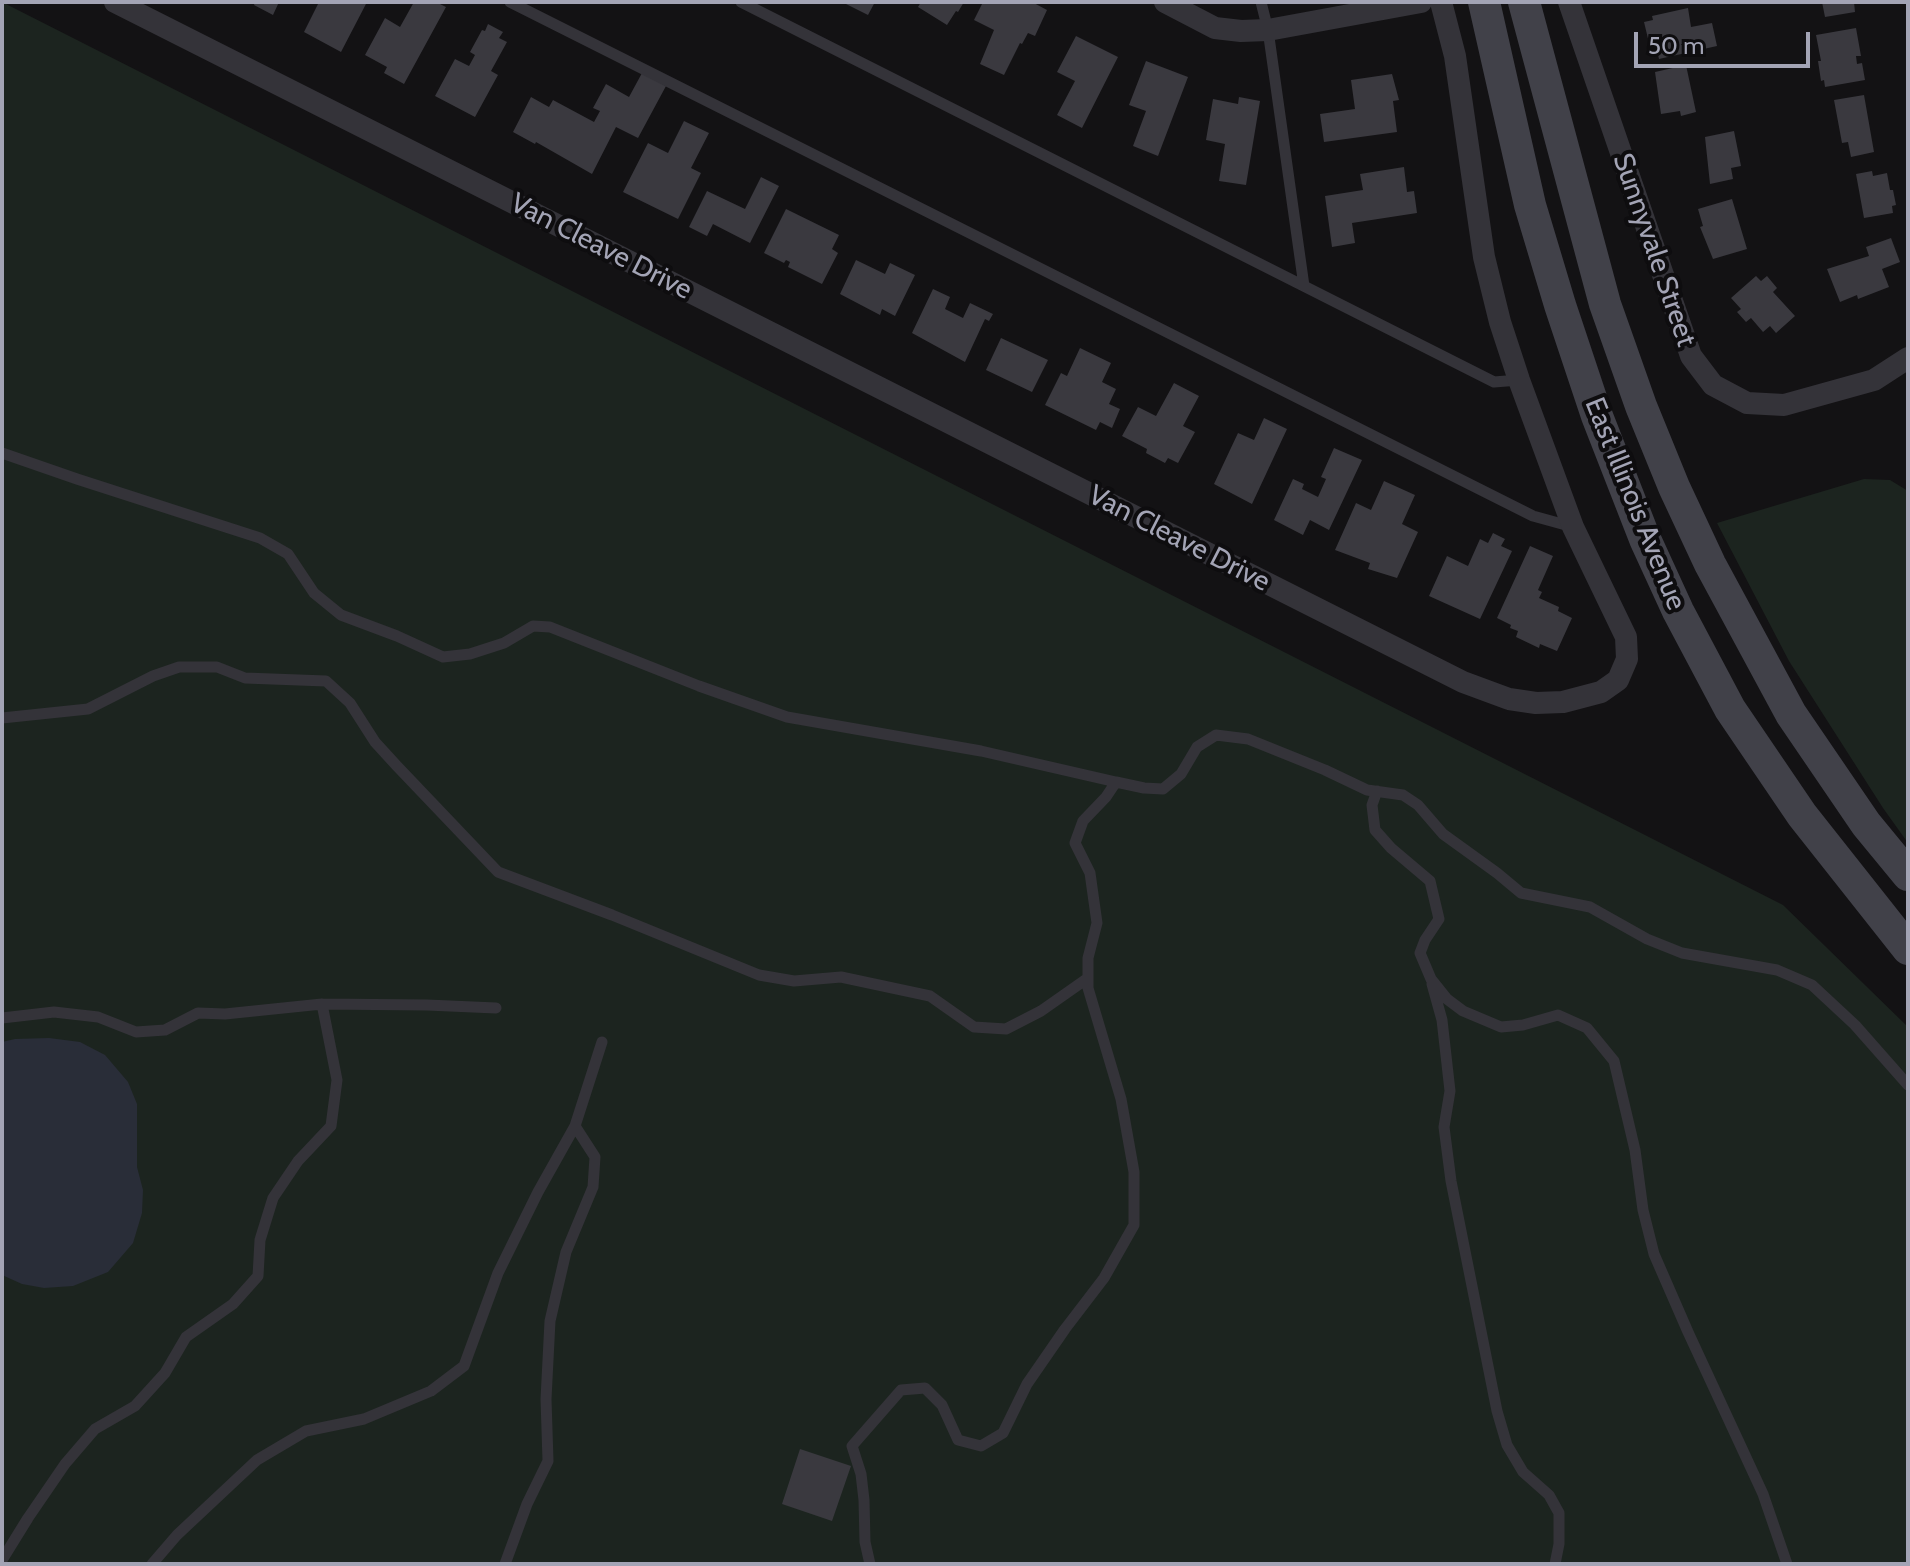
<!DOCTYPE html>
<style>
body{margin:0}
#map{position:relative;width:1910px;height:1566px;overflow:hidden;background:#131214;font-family:Cabin,sans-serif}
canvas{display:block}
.frame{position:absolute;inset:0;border:4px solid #a3a4b5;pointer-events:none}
.scale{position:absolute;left:1634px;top:32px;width:176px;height:36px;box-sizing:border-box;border:4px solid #a3a4b5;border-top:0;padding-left:10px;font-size:24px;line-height:28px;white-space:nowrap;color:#a3a4b5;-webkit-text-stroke:6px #0e0d0f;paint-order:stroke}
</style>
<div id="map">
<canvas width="1910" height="1566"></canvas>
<div class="frame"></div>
<div class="scale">50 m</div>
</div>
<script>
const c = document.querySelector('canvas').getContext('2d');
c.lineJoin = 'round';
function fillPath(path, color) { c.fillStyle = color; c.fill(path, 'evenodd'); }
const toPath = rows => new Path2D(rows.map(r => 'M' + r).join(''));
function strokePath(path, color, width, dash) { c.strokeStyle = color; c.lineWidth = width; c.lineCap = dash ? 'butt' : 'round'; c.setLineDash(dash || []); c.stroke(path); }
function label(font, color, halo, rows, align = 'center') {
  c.font = font + ' Cabin,sans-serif'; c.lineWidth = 8; c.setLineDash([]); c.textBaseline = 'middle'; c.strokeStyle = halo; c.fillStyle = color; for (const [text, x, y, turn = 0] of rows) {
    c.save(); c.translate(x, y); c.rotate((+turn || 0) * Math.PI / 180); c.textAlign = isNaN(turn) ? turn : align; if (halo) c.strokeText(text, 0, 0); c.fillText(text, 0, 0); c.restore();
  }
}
fillPath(toPath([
 [2,2,1783,905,1908,1027,1908,1564,2,1564],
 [1864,479,1890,480,1908,491,1908,843,1883,808,1789,661,1717,523]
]), '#1c241f');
fillPath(toPath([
 [49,1038,80,1042,105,1055,128,1082,137,1104,137,1167,143,1190,142,1213,133,1243,108,1272,73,1286,44,1288,22,1284,2,1275,2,1042,15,1039]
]), '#292d38');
fillPath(toPath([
 [255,2,279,2,273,15,254,5],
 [319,2,367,2,341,52,304,32],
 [414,2,436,2,446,7,404,84,384,73,387,67,365,55,385,18,400,27],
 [842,2,875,2,868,15],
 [921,2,964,2,958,12,956,11,947,25,918,7],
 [983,2,1032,2,1047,10,1035,36,1028,33,1022,44,1020,43,1004,75,980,64,994,30,974,20],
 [1822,2,1854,2,1855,12,1825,17],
 [1688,8,1691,27,1712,23,1717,46,1659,59,1656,46,1650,47,1644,22,1653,20,1652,16],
 [488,24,503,32,499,38,507,42,491,71,498,75,475,117,435,96,455,59,469,66,475,55,470,52,482,30,485,31],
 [1856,28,1861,56,1856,56,1857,64,1862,63,1865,80,1825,87,1824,80,1821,81,1818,61,1821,61,1816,35],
 [1076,36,1118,57,1082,128,1057,115,1075,81,1057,72],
 [1146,61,1188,77,1158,156,1133,146,1146,111,1129,105],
 [1686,65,1696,112,1681,116,1680,111,1661,114,1655,72],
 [642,73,666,86,638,138,616,127,592,174,536,142,535,144,513,132,531,97,549,107,553,100,594,122,600,111,593,108,606,84,629,97],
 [1392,74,1399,100,1393,101,1397,132,1324,142,1320,114,1355,109,1351,80],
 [1864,95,1874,152,1851,157,1848,142,1842,143,1834,100],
 [1239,97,1260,101,1246,185,1219,181,1225,144,1206,140,1213,99,1238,104],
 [684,121,709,133,691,168,701,173,678,219,623,192,648,143,668,153],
 [1734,131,1741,166,1731,168,1733,179,1710,184,1705,137],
 [1404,167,1407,192,1414,191,1417,213,1352,223,1355,243,1332,247,1325,196,1363,190,1360,174],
 [1872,171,1873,176,1887,173,1890,190,1893,190,1896,205,1892,206,1893,213,1864,218,1856,174],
 [761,177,779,186,750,243,713,224,707,236,689,227,707,191,745,209],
 [1732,199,1747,249,1713,259,1700,227,1703,226,1698,209],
 [786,209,839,235,832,249,838,253,822,284,788,267,790,262,786,260,784,263,764,253],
 [1891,238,1900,262,1882,269,1889,287,1858,299,1857,295,1840,302,1827,269,1869,256,1866,247],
 [856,260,885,274,890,263,915,275,895,316,882,309,880,315,840,294],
 [1756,276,1761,281,1767,276,1777,288,1773,292,1795,316,1776,333,1770,326,1763,332,1751,318,1746,322,1737,312,1741,309,1731,298],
 [933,289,950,297,945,309,963,318,970,303,993,314,989,321,985,319,965,362,912,333],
 [1001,338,1048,360,1032,392,986,370],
 [1080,348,1111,363,1102,382,1116,389,1109,404,1120,409,1112,428,1100,422,1096,430,1045,405,1061,373,1067,376],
 [1174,383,1199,396,1183,426,1195,432,1178,463,1168,458,1165,463,1146,453,1147,449,1122,436,1138,407,1156,416],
 [1264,418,1287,429,1252,504,1214,484,1238,433,1254,440],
 [1334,448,1362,460,1329,530,1310,520,1303,535,1274,520,1293,479,1304,484,1302,489,1318,497,1326,479,1321,477],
 [1384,481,1415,495,1402,524,1418,532,1397,578,1368,569,1370,563,1335,550,1356,503,1371,510],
 [1493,533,1505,539,1501,546,1512,551,1480,619,1429,596,1447,556,1468,566,1480,539,1488,543],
 [1530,546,1553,556,1538,590,1542,592,1539,598,1559,607,1558,611,1572,618,1557,651,1540,644,1539,648,1516,637,1518,631,1510,628,1511,625,1497,618],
 [800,1449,851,1466,832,1521,782,1504]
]), '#3a393f');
strokePath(toPath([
 [510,2,1533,516,1573,527],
 [741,2,1494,382,1519,380],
 [1261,2,1268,30,1304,286],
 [2,453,77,479,260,538,288,554,314,593,341,615,397,636,443,657,470,654,504,643,533,626,550,627,699,686,787,717,981,751,1116,782,1106,797,1083,821,1075,843,1090,873,1097,923,1088,958,1088,988,1121,1099,1134,1172,1134,1225,1104,1278,1065,1329,1027,1384,1003,1433,981,1446,958,1440,942,1405,925,1388,901,1390,852,1446,861,1474,864,1500,865,1542,870,1564],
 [2,718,88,709,153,676,179,667,217,667,245,678,326,681,350,703,375,742,396,765,498,872,612,915,759,975,794,981,841,977,930,996,974,1027,1006,1029,1041,1011,1088,978],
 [1116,782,1144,788,1163,789,1181,774,1197,747,1216,735,1248,739,1325,770,1367,790,1403,795,1418,805,1443,834,1497,873,1521,893,1590,907,1647,939,1682,953,1777,970,1812,985,1855,1025,1908,1085],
 [1377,791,1372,805,1375,830,1391,848,1430,881,1439,919,1425,940,1420,953,1431,979,1447,999,1463,1011,1501,1027,1523,1025,1558,1015,1587,1028,1614,1061,1635,1150,1643,1210,1654,1254,1688,1332,1763,1494,1787,1564],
 [1432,984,1442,1020,1450,1091,1444,1127,1451,1181,1497,1411,1507,1445,1523,1472,1549,1495,1559,1513,1559,1544,1555,1564],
 [2,1018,54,1012,98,1017,136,1032,165,1030,198,1013,225,1014,322,1004],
 [2,1560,28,1518,65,1464,95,1429,135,1406,165,1373,186,1337,233,1304,258,1276,260,1240,273,1198,298,1161,331,1126,337,1080,322,1004,427,1005,496,1008],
 [152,1564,177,1535,257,1460,306,1431,364,1419,431,1391,464,1366,498,1273,538,1192,575,1126],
 [505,1564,527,1504,548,1461,546,1399,550,1321,566,1252,593,1187,595,1157,575,1126,602,1042]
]), '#343339', 11);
strokePath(toPath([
 [115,2,1463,682,1509,699,1536,703,1563,702,1601,692,1618,680,1627,659,1626,637,1573,527,1519,380,1500,322,1484,257,1455,56,1441,2],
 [1165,2,1215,28,1241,31,1268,30,1421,2],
 [1569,2,1691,356,1713,385,1747,403,1784,405,1874,380,1908,358]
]), '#343339', 22);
strokePath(toPath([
 [1484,2,1530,205,1560,305,1597,416,1645,539,1678,611,1730,709,1802,815,1908,949],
 [1524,2,1605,304,1641,406,1674,487,1710,564,1791,714,1866,824,1908,875]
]), '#414149', 32);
label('28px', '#a3a4b5', '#0e0d0f', [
 ["Van Cleave Drive",601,247,27],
 ["Sunnyvale Street",1654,250,71],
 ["East Illinois Avenue",1635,504,68],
 ["Van Cleave Drive",1179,539,27]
]);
</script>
